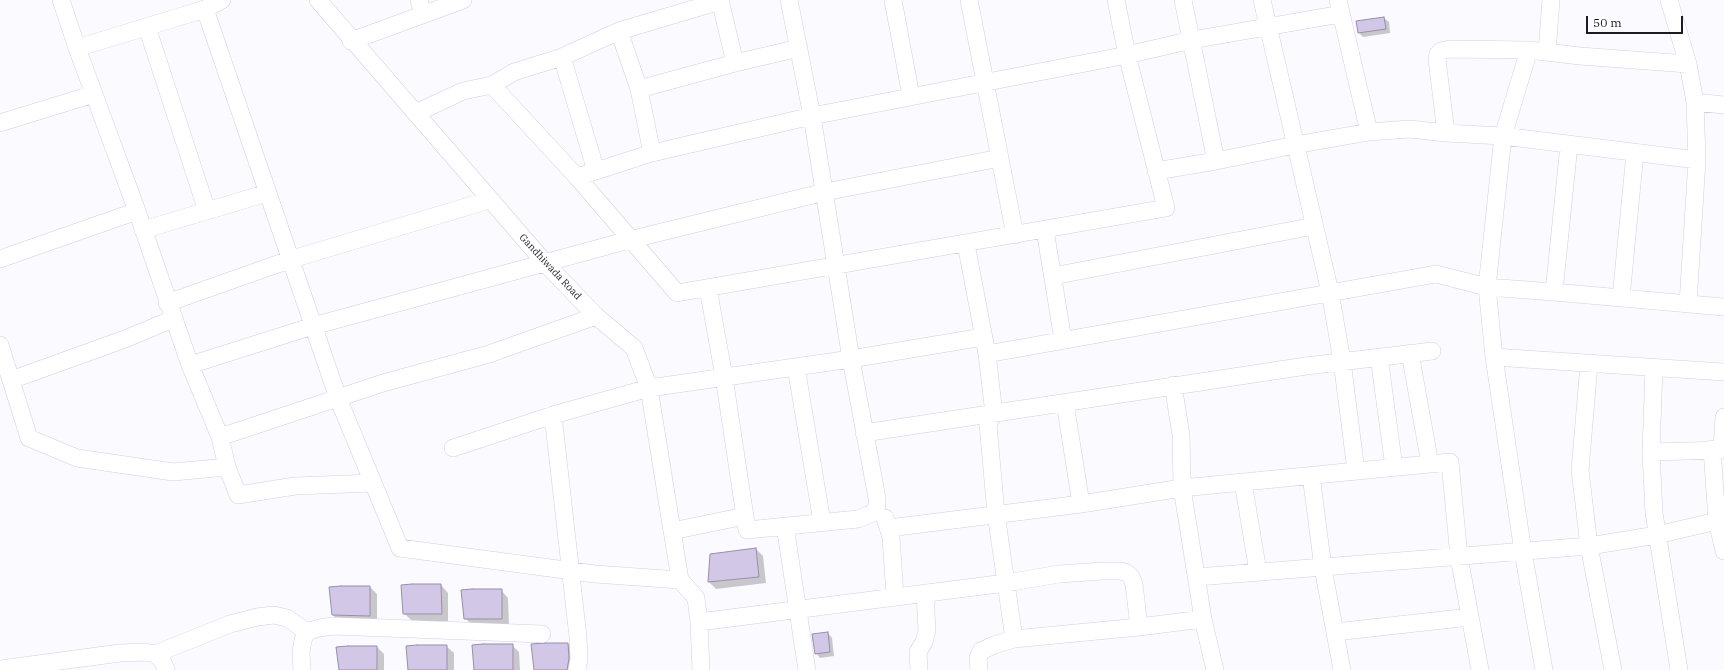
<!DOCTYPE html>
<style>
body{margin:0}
#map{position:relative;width:1724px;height:670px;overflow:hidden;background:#fbfaff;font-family:"IBM Plex Serif",serif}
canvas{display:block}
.scale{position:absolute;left:1586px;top:16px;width:97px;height:18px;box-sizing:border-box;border:2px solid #1d1a23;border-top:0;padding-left:5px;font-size:12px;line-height:14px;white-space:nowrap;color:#1d1a23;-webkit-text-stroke:3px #fff;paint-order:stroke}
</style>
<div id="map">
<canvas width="1724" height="670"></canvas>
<div class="scale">50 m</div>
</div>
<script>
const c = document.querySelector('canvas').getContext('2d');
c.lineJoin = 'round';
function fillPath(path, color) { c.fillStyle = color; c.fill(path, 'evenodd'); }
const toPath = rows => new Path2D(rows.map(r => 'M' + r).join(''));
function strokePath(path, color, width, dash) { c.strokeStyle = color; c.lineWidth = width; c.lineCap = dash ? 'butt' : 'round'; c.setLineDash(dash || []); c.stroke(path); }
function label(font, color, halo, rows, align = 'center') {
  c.font = font + ' "IBM Plex Serif",serif'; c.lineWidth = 3; c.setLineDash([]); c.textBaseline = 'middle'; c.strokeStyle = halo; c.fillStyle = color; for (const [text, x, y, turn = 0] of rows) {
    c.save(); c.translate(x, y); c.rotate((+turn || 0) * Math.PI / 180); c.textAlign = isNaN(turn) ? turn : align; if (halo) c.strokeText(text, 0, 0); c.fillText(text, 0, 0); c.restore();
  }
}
fillPath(toPath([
 [1384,18,1389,22,1390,33,1363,37,1359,33],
 [756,549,763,556,766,583,716,589,709,582],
 [441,585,448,593,448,621,412,621,404,613],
 [370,587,377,594,377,622,340,622,333,615],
 [501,590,508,598,509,626,472,625,465,618],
 [828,633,832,638,834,656,820,658,816,653],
 [568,644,575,651,574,670,535,670],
 [512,645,519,652,520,670,475,670],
 [446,646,454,653,454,670,409,670],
 [377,647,384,654,384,670,340,670]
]), '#0003');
const building = toPath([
 [1384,17,1386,29,1358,33,1356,21,1384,17],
 [756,548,759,577,708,582,710,554,756,548],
 [412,584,441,584,442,614,403,614,401,585,412,584],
 [341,586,370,586,370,616,332,615,329,587,341,586],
 [472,589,502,589,502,619,464,619,461,590,472,589],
 [828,632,830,652,815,654,812,634,828,632],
 [545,643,568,643,569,658,567,670,534,670,531,644,545,643],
 [483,644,513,644,513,670,474,670,472,645,483,644],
 [417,645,447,645,447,670,408,670,406,646,417,645],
 [348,646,377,646,377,670,339,670,336,647,348,646]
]);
fillPath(building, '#d3c7e8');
strokePath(building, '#978fa6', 1);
const minor = toPath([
 [61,0,77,48],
 [318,0,546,264,596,316,634,348,649,388,680,580],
 [419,0,423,14],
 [720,0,735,63],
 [893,0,911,96],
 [969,0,1015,235],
 [1183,0,1216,161],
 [1262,0,1330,292,1342,361,1356,471],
 [1338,0,1369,132],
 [1669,0,1688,64,1695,102,1697,160,1688,304],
 [205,9,338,398,400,548,595,574,680,580,696,598,699,622,701,670],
 [147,27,207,211],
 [619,31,639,89,652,153],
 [351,41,463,0],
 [1547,52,1551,0],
 [562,57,596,171],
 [492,85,577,177,677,293,1166,208,1127,55,1116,0],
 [639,89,735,63,799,48],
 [1695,102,1724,105],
 [416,113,463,91,492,85,514,72,562,57,619,31,720,1],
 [0,123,94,94,77,48,205,9,222,0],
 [1446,133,1437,59,1438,54,1441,51,1450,49,1529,50,1580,56,1688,64],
 [1156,171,1216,161,1295,145,1369,132,1410,129,1446,133,1503,136,1697,160],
 [577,177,652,153,812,116,1127,55,1192,40,1341,14],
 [143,230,267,193],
 [1045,230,1063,340],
 [966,244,987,354,994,414,988,424,996,514,1006,583,1059,574,1103,571,1121,571,1127,573,1131,577,1134,584,1139,627],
 [0,259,137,211],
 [1053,276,1314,226],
 [708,288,724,377,747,530,858,519,873,513,877,506,877,498,851,359,812,116,789,0],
 [1554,292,1569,145],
 [1621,298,1635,153],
 [167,303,289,260,489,200],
 [0,345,29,438,77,458,173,472,227,467,220,437,190,365,137,211,94,94],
 [1410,353,1430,464],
 [987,354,1436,274,1487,287,1554,292,1724,307],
 [1379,357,1394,467],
 [1494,357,1487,287,1503,136,1529,50],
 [1589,364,1580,470,1589,546,1613,670],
 [190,365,313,326,629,240,825,192,1000,158],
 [796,367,822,522],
 [1654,368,1651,452,1724,450],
 [11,380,125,339,173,319],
 [1173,385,1181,435,1182,488,1203,619,1215,670],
 [1065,403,1081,504],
 [553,415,578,637,579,659,577,670],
 [864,433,1306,366,1432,351],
 [220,437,383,383,489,354,596,316],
 [453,448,553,415,649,388,851,359,983,337],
 [1712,449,1717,521,1724,551],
 [1722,450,1724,417],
 [1651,452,1654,513,1679,670],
 [227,467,238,495,295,486,373,483],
 [1311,475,1323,568,1342,670],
 [1243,482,1258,572],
 [885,518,891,537,895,596],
 [785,526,807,670],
 [889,528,1081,504,1182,488,1450,462,1459,557,1480,670],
 [672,531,745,516],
 [1197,577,1589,546,1657,535,1717,521],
 [699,622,1006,583,1014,639,1139,627,1203,619],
 [1335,632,1470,617],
 [155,654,230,624,257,617,274,615,287,618,307,632],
 [0,669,120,653,145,652,155,654,162,660,166,670],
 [302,670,301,652,303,640,307,632,319,628,333,626,542,634],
 [919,670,918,652,924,642,927,631,925,593],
 [979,670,978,658,981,651,994,645,1014,639],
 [1544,670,1523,552,1494,357,1724,372]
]);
strokePath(minor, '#d4cce4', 18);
strokePath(minor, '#fff', 17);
label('10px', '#1d1a23', '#fff', [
 ["Gandhiwada Road",550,267,47]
]);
</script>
